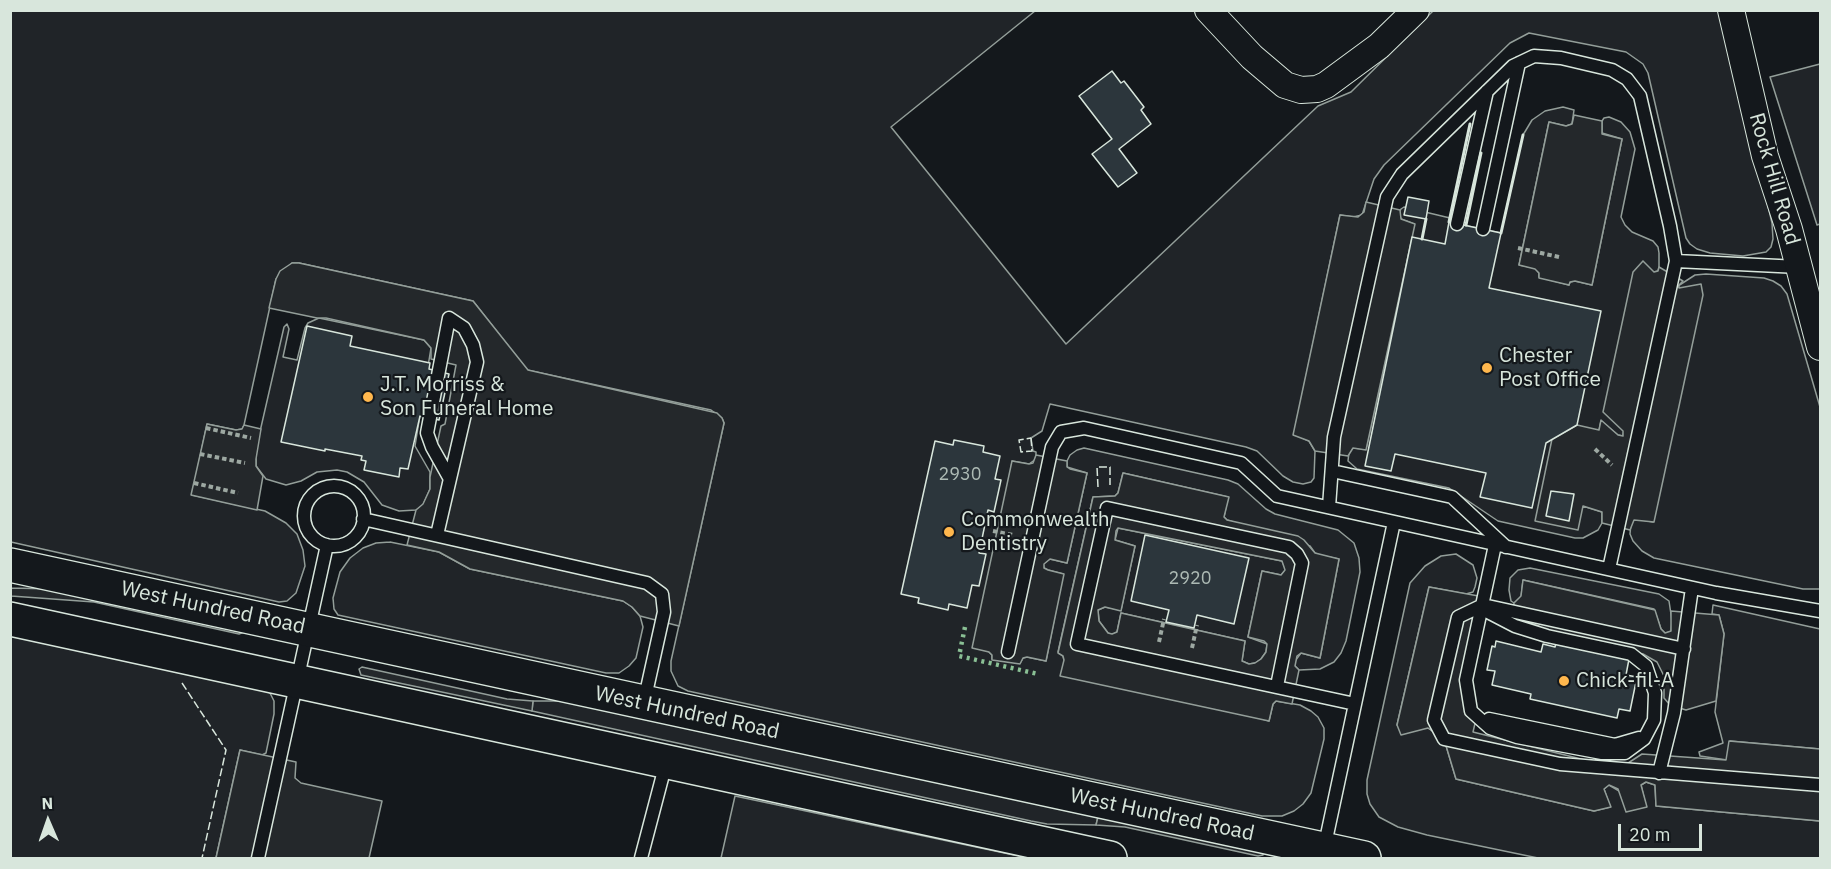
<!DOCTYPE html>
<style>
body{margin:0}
#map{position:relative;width:1831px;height:869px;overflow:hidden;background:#14181c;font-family:"IBM Plex Sans",sans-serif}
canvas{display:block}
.frame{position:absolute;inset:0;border:12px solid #d8e6dc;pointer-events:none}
.north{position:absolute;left:18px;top:791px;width:60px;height:60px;-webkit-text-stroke:4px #14181c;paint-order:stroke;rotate:358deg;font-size:16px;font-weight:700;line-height:24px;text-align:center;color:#d8e6dc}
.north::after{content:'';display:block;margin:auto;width:21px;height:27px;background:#d8e6dc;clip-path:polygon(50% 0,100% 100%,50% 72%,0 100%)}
.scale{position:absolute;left:1618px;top:824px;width:84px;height:27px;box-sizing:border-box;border:3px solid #d8e6dc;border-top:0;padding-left:8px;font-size:18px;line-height:21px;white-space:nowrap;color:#d8e6dc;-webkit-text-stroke:4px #14181c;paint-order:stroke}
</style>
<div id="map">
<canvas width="1831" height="869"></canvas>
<div class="frame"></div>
<div class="north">N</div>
<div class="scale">20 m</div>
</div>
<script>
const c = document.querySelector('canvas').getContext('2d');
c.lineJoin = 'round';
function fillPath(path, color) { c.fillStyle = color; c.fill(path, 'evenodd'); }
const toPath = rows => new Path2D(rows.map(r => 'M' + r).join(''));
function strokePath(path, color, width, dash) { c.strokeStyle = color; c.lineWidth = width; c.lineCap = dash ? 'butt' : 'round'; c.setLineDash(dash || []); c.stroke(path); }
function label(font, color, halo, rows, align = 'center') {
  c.font = font + ' "IBM Plex Sans",sans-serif'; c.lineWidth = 4.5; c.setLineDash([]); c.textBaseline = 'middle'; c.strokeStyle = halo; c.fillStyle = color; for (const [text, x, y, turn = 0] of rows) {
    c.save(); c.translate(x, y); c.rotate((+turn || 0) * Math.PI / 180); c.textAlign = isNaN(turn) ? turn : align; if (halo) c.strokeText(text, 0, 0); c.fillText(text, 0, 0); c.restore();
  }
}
const green = toPath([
 [11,11,1035,11,891,127,1066,344,1318,106,1351,92,1433,11,1722,11,1772,223,1773,239,1771,247,1766,252,1743,256,1710,253,1697,249,1690,244,1686,238,1648,73,1643,64,1626,52,1529,33,1510,43,1384,165,1374,179,1362,215,1353,217,1340,215,1294,434,1309,441,1315,451,1314,478,1311,482,1303,484,1293,482,1283,476,1257,451,1246,447,1050,404,1042,431,1031,438,1033,451,1036,452,1036,459,1029,464,1012,461,989,652,992,655,992,659,1020,663,1023,658,1027,657,1046,661,1063,574,1048,570,1044,568,1043,564,1050,559,1067,563,1087,473,1067,467,1067,461,1070,455,1077,450,1084,448,1228,480,1238,484,1266,509,1275,514,1338,530,1354,543,1359,558,1360,572,1346,641,1341,653,1334,662,1320,669,1299,670,1295,666,1295,661,1301,653,1320,658,1339,559,1319,555,1315,553,1310,546,1227,520,1224,517,1228,497,1123,473,1118,493,1115,496,1093,497,1058,652,1063,656,1064,660,1269,721,1273,704,1276,701,1300,705,1311,711,1318,717,1324,728,1324,739,1311,793,1303,804,1294,811,1282,816,1262,816,688,691,678,686,671,671,671,661,724,423,722,418,711,410,527,370,473,301,299,263,292,263,276,279,244,425,242,429,236,430,207,424,192,495,265,511,286,523,297,534,303,550,305,566,296,593,287,601,279,602,11,542,11,11],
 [1820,64,1820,224,1817,225,1770,77,1820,64],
 [1563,107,1574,110,1572,124,1566,126,1549,122,1519,265,1535,268,1539,273,1539,277,1569,285,1570,282,1575,281,1592,285,1622,139,1602,133,1602,121,1604,118,1609,117,1621,122,1630,132,1635,149,1621,217,1625,225,1632,232,1653,241,1658,247,1659,253,1659,267,1658,271,1654,272,1623,436,1618,435,1601,421,1583,506,1602,512,1602,523,1598,530,1583,538,1575,538,1498,521,1449,488,1357,469,1348,461,1349,452,1352,448,1366,449,1414,224,1401,219,1399,212,1401,209,1404,207,1450,218,1449,222,1501,233,1523,135,1532,120,1545,111,1563,107],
 [1706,274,1764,278,1773,281,1781,286,1787,294,1820,407,1820,589,1803,589,1654,558,1642,551,1633,541,1630,534,1631,523,1634,520,1637,519,1653,522,1701,285,1682,289,1678,286,1695,275,1706,274],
 [319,318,424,340,431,348,415,446,430,472,430,489,423,505,416,510,399,511,382,505,364,482,347,472,337,470,317,472,301,481,286,485,266,479,256,466,256,449,284,327,287,324,289,329,283,357,297,360,305,328,308,323,319,318],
 [1118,528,1282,561,1286,570,1281,575,1262,571,1248,637,1267,644,1266,652,1261,659,1255,663,1249,664,1242,661,1245,641,1121,613,1117,632,1112,635,1108,633,1099,621,1098,610,1105,607,1121,610,1135,546,1115,540,1118,528],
 [390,542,439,552,470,569,623,601,632,607,640,616,643,627,636,658,629,666,619,673,606,673,338,615,334,609,333,598,340,572,350,558,363,548,376,543,390,542],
 [1456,554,1473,565,1477,578,1475,587,1473,592,1466,594,1429,587,1397,725,1428,728,1444,739,1456,779,1594,811,1610,807,1604,789,1609,785,1646,807,1641,785,1646,782,1655,785,1656,806,1820,821,1820,858,1538,858,1427,835,1398,827,1379,817,1370,804,1367,794,1367,780,1410,583,1425,566,1441,556,1456,554],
 [1530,568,1659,594,1669,601,1672,621,1671,632,1665,633,1661,629,1654,609,1523,580,1521,597,1514,603,1511,601,1509,590,1510,578,1518,570,1530,568],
 [1713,605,1820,629,1820,749,1730,741,1727,760,1700,756,1699,752,1723,743,1715,712,1724,634,1719,615,1712,614,1713,605],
 [11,633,265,690,270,693,274,701,274,714,266,753,262,755,240,750,216,858,11,858,11,633],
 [533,701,576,701,1099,813,1096,825,1047,824,1031,821,532,711,533,701],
 [735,796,1028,858,721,858,735,796]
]);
fillPath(green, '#202428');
strokePath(green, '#939e99', 1.5);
const parking = toPath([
 [1574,115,1602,121,1602,134,1622,139,1592,285,1575,281,1570,282,1569,285,1539,278,1539,273,1535,269,1519,265,1549,122,1566,126,1572,124,1574,115],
 [1366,202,1400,210,1401,219,1415,224,1366,450,1353,448,1348,456,1315,451,1309,441,1293,435,1340,215,1358,217,1364,212,1366,202],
 [1643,261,1654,272,1658,271,1659,267,1683,281,1678,286,1679,288,1701,284,1703,295,1654,522,1634,520,1630,530,1602,523,1602,512,1583,506,1578,530,1535,521,1552,439,1577,425,1599,430,1601,420,1618,435,1623,436,1623,431,1603,412,1633,272,1643,261],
 [292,263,299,263,473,301,528,370,717,413,722,418,724,423,679,626,640,616,632,607,623,601,470,569,439,552,407,545,416,510,423,504,430,489,430,477,441,426,445,424,456,365,431,359,431,348,424,340,326,318,317,318,269,308,276,279,280,271,292,263],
 [207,424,236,430,242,429,244,425,261,429,256,459,256,466,263,476,257,510,191,495,207,424],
 [1036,455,1067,461,1067,467,1070,469,1087,473,1067,563,1050,559,1044,564,1044,568,1048,570,1064,574,1046,661,1027,657,1023,658,1020,664,992,660,992,655,989,652,972,648,1012,461,1029,464,1033,463,1036,455],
 [1123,473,1229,497,1224,517,1227,520,1298,536,1304,540,1315,553,1339,559,1320,658,1301,653,1297,656,1295,666,1299,670,1292,704,1276,701,1273,704,1269,721,1060,676,1064,660,1063,656,1058,653,1093,497,1115,496,1118,493,1123,473],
 [1118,528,1282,561,1285,570,1281,575,1262,571,1248,637,1264,641,1267,644,1266,652,1261,659,1255,663,1249,664,1242,661,1245,641,1121,613,1117,632,1112,634,1108,633,1099,621,1098,610,1105,607,1121,611,1135,546,1115,540,1116,531,1118,528],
 [1523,580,1655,610,1661,629,1665,633,1671,631,1671,611,1719,615,1724,634,1716,701,1686,710,1670,705,1664,698,1664,676,1657,662,1643,654,1544,632,1539,626,1512,619,1514,603,1521,596,1523,580],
 [1429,587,1484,597,1467,679,1477,715,1473,732,1597,763,1625,765,1642,754,1726,760,1729,741,1820,749,1820,821,1656,806,1655,785,1646,782,1641,785,1647,807,1626,812,1618,789,1609,785,1604,789,1611,807,1594,811,1456,779,1444,739,1428,728,1401,735,1397,725,1429,587],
 [10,588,55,589,244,632,239,634,94,602,11,596,10,588],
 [362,667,507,699,533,701,532,711,361,675,359,669,362,667],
 [240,750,296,762,295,778,301,783,382,801,369,858,216,858,240,750],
 [1099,813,1263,851,1263,855,1258,856,1125,827,1096,825,1099,813]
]);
fillPath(parking, '#24282b');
strokePath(parking, '#939e99', 1.5);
const building = toPath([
 [1112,71,1121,83,1124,81,1144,107,1141,110,1151,124,1119,149,1137,173,1118,187,1092,154,1112,139,1079,96,1112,71],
 [1408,197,1429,201,1426,219,1404,215,1408,197],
 [1449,222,1501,233,1489,288,1601,311,1577,425,1546,443,1532,508,1480,497,1486,473,1395,454,1391,471,1365,466,1412,237,1445,244,1449,222],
 [307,326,352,336,350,346,430,363,429,369,449,374,439,420,420,416,408,469,400,468,399,477,364,470,366,461,361,460,362,456,325,449,325,451,281,442,307,326],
 [954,440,984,446,983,452,1000,456,995,479,1001,480,994,512,988,510,979,553,986,554,979,586,972,585,967,608,949,604,948,610,918,603,919,598,901,594,935,441,953,445,954,440],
 [1551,491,1574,494,1569,521,1546,516,1551,491],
 [1145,535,1249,558,1234,624,1197,615,1194,628,1166,622,1169,610,1131,601,1145,535],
 [1557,639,1629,659,1626,675,1637,677,1630,711,1619,709,1617,718,1530,699,1531,694,1492,685,1495,671,1487,670,1492,646,1495,647,1496,641,1541,652,1543,644,1555,647,1557,639]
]);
fillPath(building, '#2c363c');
strokePath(building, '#d8e6dc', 1.5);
const service = toPath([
 [1457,224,1487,91],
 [1483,229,1519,63],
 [1332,471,1452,497,1506,547],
 '304 516a30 30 0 1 1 60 0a30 30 0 1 1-60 0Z',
 [1329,507,1334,437,1387,197,1402,174,1513,66,1534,56,1561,58,1612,70,1627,79,1640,96,1670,226,1676,261],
 [363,519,647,583,662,594,664,612,644,702],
 [437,535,477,362,473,345,464,328,449,318,427,433,432,447,450,479],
 [1609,569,1676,261,1799,267],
 [1485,608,1488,612,1515,626,1547,636,1631,654,1646,666,1655,693,1654,720,1644,739,1625,753,1602,753,1517,737,1490,728,1471,711,1466,680,1495,545],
 [1684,649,1483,605,1458,617,1434,720,1444,739,1560,764,1820,785],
 [1008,652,1052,447,1061,432,1084,428,1241,463,1277,496,1716,593,1820,611],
 [1277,686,1302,563,1297,554,1289,547,1107,508,1077,644,1355,704],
 [1489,719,1615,745,1639,738],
 [1659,773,1674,713,1692,588],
 [1324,849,1394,522],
 [258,858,327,545],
 [641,858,666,763]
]);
const minor = toPath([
 [1208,10,1252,57,1285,85,1301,90,1317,89,1326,85,1379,46,1416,10],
 [1731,10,1765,156,1789,229,1820,347]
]);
const primary = toPath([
 [10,565,1364,858],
 [10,619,1110,858]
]);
strokePath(service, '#d8e6dc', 15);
strokePath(minor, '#d8e6dc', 28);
strokePath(primary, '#d8e6dc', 36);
strokePath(toPath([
 [1518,248,1559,257],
 [206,428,251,438],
 [1595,449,1612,465],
 [200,454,245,463],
 [194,483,238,493],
 [993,531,1013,535],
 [1159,642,1164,619],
 [1192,648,1197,625]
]), '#9da8a2', 4, [4.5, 3]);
strokePath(service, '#14181c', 12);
strokePath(minor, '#14181c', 26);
strokePath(primary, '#14181c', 33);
strokePath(toPath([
 [965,627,959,656,1038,674]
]), '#8ac095', 4.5, [3, 4.5]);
strokePath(toPath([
 [1031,438,1032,451,1021,452,1019,440,1031,438],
 [1098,487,1097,467,1110,467,1110,485],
 [182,683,226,750,202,858]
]), '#d8e6dc', 1.5, [8, 3]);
strokePath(toPath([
 [1449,222,1470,124],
 [1466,225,1481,153],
 [1501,233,1523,135],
 [1422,239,1426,219]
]), '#d8e6dc', 3);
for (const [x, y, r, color] of [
 [1487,368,6,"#ffb74d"],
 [368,397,6,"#ffb74d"],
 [949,532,6,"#ffb74d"],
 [1564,681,6,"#ffb74d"]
]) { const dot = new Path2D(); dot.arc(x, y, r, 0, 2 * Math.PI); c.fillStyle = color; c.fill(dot); strokePath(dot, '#14181c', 2); }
label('18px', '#adbab4', null, [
 ["2930",960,475],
 ["2920",1190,579]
]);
label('21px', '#d8e6dc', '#14181c', [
 ["Rock Hill Road",1774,179,74],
 ["West Hundred Road",213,608,12],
 ["West Hundred Road",687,713,12],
 ["West Hundred Road",1162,815,12]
]);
label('21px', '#d8e6dc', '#14181c', [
 ["Chester",1499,356],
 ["Post Office",1499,380],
 ["J.T. Morriss &",380,385],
 ["Son Funeral Home",380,409],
 ["Commonwealth",961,520],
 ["Dentistry",961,544],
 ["Chick-fil-A",1576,681]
], 'left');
</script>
